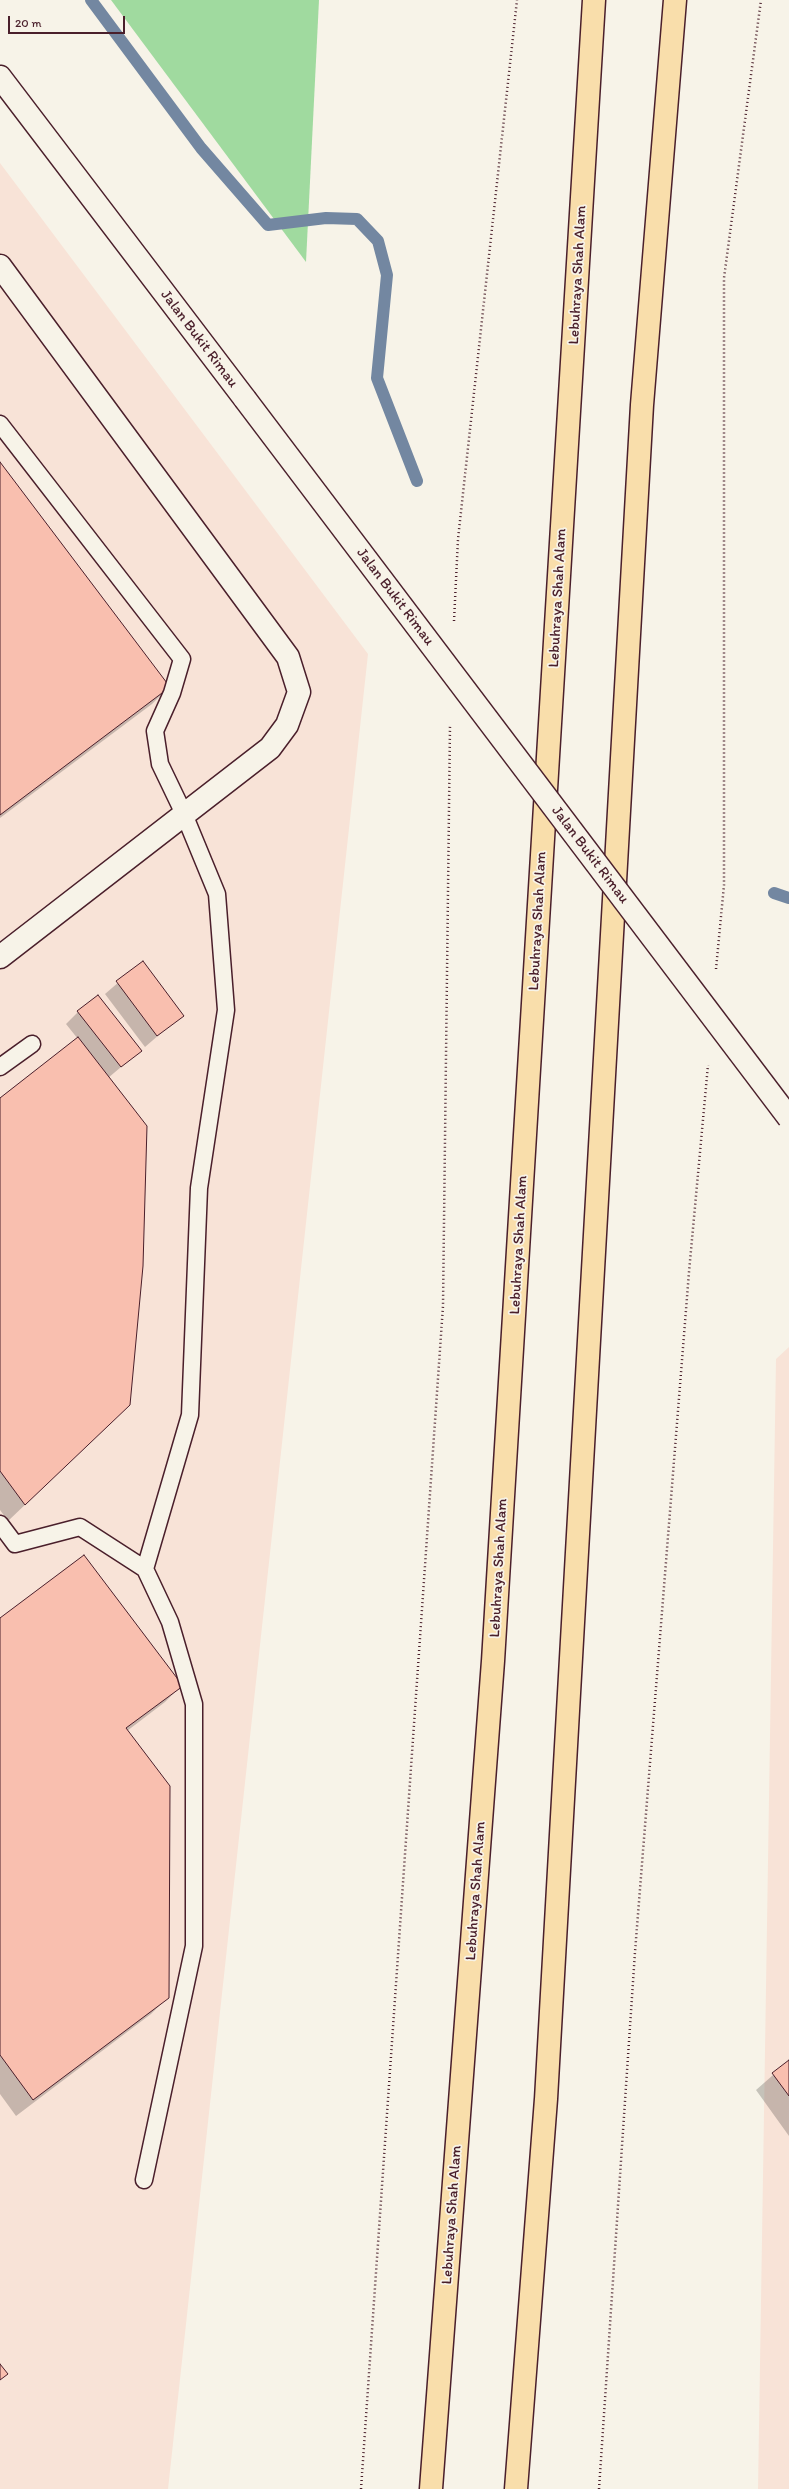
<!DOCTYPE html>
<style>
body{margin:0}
#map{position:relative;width:789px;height:2489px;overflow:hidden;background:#f7f3e8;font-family:Itim,sans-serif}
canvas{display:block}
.scale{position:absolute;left:8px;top:16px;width:117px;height:18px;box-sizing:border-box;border:2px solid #4a1f2b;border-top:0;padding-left:5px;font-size:12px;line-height:14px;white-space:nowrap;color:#4a1f2b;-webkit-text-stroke:3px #f7f3e8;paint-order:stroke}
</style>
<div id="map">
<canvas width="789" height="2489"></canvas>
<div class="scale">20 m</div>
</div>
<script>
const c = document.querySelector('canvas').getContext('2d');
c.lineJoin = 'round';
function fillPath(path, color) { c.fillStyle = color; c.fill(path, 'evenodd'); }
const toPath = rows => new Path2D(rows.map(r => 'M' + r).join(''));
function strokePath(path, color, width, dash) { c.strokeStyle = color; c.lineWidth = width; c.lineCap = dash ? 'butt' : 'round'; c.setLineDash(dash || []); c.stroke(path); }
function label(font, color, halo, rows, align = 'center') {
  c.font = font + ' Itim,sans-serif'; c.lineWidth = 3.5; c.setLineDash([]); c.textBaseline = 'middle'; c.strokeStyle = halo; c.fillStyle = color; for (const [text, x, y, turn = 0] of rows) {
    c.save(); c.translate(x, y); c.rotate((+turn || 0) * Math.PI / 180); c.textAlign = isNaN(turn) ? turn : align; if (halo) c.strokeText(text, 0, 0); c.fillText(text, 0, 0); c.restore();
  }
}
fillPath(toPath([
 [0,163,368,654,168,2489,0,2489],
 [789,1347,789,2489,758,2489,776,1359]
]), '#f8e3d7');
fillPath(toPath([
 [111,0,319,0,306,262]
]), '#a0da9f');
fillPath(toPath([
 [0,464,169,687,152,704,0,818],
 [142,962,182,1015,145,1047,105,994],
 [78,1012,140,1051,108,1078,112,1422,8,1521,0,1510,0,1098,78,1039,66,1024],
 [0,1619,181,1686,165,1702,127,1731,168,1997,151,2014,16,2116,0,2094],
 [789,2061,789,2136,756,2090]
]), '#0003');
strokePath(toPath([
 [91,0,201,148,268,225,326,218,357,219,378,241,387,275,377,378,417,481],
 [774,893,789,898]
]), '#7387a1', 12);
const building = toPath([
 [0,462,170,687,0,815,0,462],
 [143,961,184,1016,157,1036,116,981,143,961],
 [98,995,142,1051,121,1067,77,1011,98,995],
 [78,1037,147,1126,143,1266,130,1405,25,1505,0,1471,0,1098,78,1037],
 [84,1555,183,1686,126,1728,170,1786,169,1998,33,2100,0,2055,0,1618,84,1555],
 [789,2060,789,2096,772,2073,789,2060],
 [0,2364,8,2374,0,2380,0,2364]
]);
fillPath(building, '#f9bfaf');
strokePath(building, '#4a1f2b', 1);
const service = toPath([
 [0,424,182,659,172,693,155,731,160,764,184,814,217,894,226,1010,199,1188,190,1415,145,1569],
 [0,1067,32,1044],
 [0,1524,15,1544,80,1527,145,1569,170,1622,194,1704,194,1946,144,2180]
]);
const minor = toPath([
 [0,266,288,657,299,692,287,725,270,748,0,957]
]);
const tertiary = toPath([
 [0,77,245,399]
]);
const motorway = toPath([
 [431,2489,493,1661,594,0],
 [516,2489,546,2099,642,405,675,0]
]);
strokePath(service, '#4a1f2b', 19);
strokePath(minor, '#4a1f2b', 25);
strokePath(tertiary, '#4a1f2b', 25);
strokePath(motorway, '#4a1f2b', 25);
strokePath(toPath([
 [454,621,458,539,517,0],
 [716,969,724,885,724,278,761,0],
 [361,2489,443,1306,450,724],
 [599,2489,635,1952,689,1272,708,1065]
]), '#4a1f2b', 2.5, [1, 3]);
strokePath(service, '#f7f3e8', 16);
strokePath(minor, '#f7f3e8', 22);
strokePath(tertiary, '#f7f3e8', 22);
strokePath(motorway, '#f9deab', 22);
const tertiaryBridge = toPath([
 [245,399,789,1118]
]);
strokePath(tertiaryBridge, '#4a1f2b', 25, []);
strokePath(tertiaryBridge, '#f7f3e8', 22);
label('15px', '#4a1f2b', '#f7f3e8', [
 ["Lebuhraya Shah Alam",578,275,-87],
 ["Jalan Bukit Rimau",199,339,53],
 ["Jalan Bukit Rimau",395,597,53],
 ["Lebuhraya Shah Alam",558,598,-87],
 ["Jalan Bukit Rimau",590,855,53],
 ["Lebuhraya Shah Alam",538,921,-87],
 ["Lebuhraya Shah Alam",519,1245,-87],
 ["Lebuhraya Shah Alam",499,1568,-87],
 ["Lebuhraya Shah Alam",476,1891,-86],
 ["Lebuhraya Shah Alam",452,2215,-86]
]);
</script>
